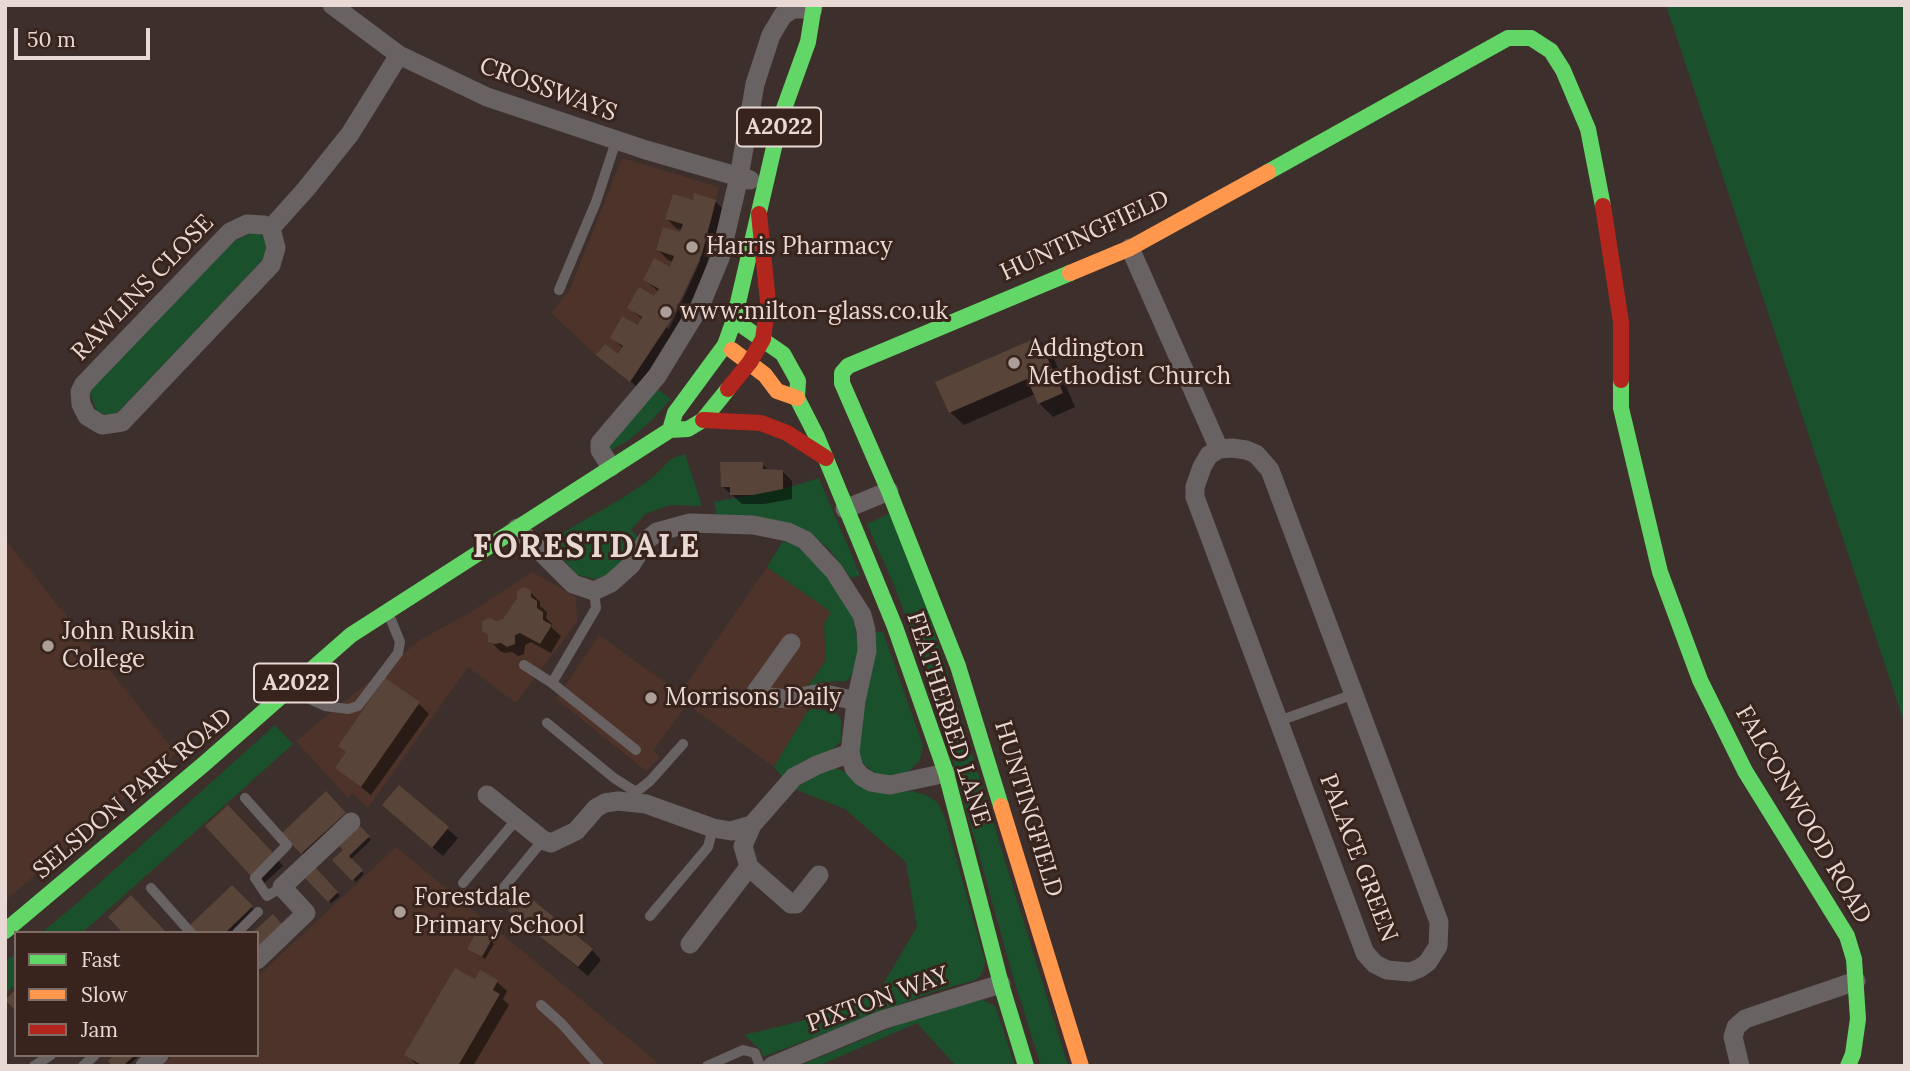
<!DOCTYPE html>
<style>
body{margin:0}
#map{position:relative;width:1910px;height:1071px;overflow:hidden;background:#3d302c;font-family:Lora,serif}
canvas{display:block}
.frame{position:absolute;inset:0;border:7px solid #e8d9d4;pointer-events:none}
.legend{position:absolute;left:14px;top:931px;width:245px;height:126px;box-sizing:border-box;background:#38241c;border:2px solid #7e6c66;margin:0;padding:9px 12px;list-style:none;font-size:21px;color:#e8d9d4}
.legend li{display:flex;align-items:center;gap:14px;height:35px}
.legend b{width:35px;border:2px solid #7e6c66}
.scale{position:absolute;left:14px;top:28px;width:136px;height:32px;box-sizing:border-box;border:4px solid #e8d9d4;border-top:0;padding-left:9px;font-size:21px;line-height:24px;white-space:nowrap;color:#e8d9d4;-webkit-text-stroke:5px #38241c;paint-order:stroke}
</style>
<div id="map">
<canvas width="1910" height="1071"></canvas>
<div class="frame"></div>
<ul class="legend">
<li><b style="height:9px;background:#63d668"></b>Fast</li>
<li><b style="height:9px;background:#ff974d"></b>Slow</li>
<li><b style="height:9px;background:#b3261e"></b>Jam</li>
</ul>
<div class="scale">50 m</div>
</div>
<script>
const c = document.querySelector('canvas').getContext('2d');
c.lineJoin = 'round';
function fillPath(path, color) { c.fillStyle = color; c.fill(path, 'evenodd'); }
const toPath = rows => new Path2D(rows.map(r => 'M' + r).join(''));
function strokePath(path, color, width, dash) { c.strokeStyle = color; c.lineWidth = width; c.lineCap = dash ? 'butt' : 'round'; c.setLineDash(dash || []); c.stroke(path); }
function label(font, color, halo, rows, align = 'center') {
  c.font = font + ' Lora,serif'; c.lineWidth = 6; c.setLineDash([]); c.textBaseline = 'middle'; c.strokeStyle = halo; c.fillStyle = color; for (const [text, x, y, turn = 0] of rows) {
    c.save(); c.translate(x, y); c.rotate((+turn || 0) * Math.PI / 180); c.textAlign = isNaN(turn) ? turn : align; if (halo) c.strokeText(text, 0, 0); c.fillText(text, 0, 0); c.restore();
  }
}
fillPath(toPath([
 [622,158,719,187,712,219,695,272,662,336,630,382,596,355,551,313,570,289],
 [5,539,176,753,5,901],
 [767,567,832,612,824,624,826,660,807,688,807,712,774,767,687,704,653,751,660,757,646,771,556,699,599,635,680,693],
 [532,572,576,597,577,622,516,703,468,667,368,808,352,793,349,799,296,741,420,640,471,612],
 [396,847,657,1062,654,1066,162,1066,174,1055,257,1055,257,977]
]), '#4d3329');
fillPath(toPath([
 [1666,5,1905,5,1905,725],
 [251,233,260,234,266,238,268,254,120,410,114,414,106,415,97,411,90,394,93,386,234,241],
 [657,389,671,399,652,420,630,439,610,451,609,444],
 [685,454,702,506,670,505,645,514,631,530,638,537,625,559,608,576,595,579,577,575,563,559,559,547,564,532,624,497,652,478,671,459],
 [819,478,860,575,851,578,829,549,810,534,717,517,714,502,783,489],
 [889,514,917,575,1068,1066,1041,1066,1012,973,929,675,893,583,867,524],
 [783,541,801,547,817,560,853,618,859,649,852,675,847,681,820,682,807,688,826,660,824,624,831,612,767,567],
 [874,632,883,632,923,746,920,760,910,770,899,776,888,777,874,773,863,763,857,752],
 [812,709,830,711,837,714,841,720,841,741,830,752,805,760,791,768,783,777,774,767,807,712],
 [275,725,293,744,91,925,81,933,41,933,76,904],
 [836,768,890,793,912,791,926,795,937,802,944,815,985,962,982,973,976,980,935,991,763,1057,761,1050,744,1035,818,1017,881,988,917,927,906,862,845,809,795,789,819,772],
 [16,953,16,985,5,993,5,962],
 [971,1000,983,1000,995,1006,1015,1066,956,1066,917,1023,818,1066,799,1066,916,1017]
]), '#1a502b');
fillPath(toPath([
 [715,201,725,211,716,245,712,244,707,262,710,266,680,330,641,390,598,355,619,356,623,348,612,338,638,328,643,320,629,308,655,299,659,292,645,280,671,269,674,262,668,260,658,250,682,234,683,230,677,229,667,219,694,202],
 [697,259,701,259,669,329,666,327],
 [1038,339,1051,352,1075,407,1053,417,1039,403,1035,394,964,425,950,412],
 [762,464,770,471,782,471,792,481,792,499,764,504,742,504,722,486],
 [530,592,540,602,540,606,547,612,546,618,552,624,552,628,561,636,551,653,531,642,525,645,524,654,518,656,512,652,505,653,500,651,490,641,496,623,504,620],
 [419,704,429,714,371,795,337,768],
 [400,788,458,838,443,856,394,815],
 [336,804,355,824,312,863,284,833],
 [238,817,283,866,262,885],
 [360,828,371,840,350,860,364,874,356,882,334,860,345,850],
 [314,868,340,896,331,903,306,876],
 [232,887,261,917,245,933,196,933],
 [520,920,592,950,601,960,588,976],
 [491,941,494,944,485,959,472,951],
 [481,972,497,982,507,991,503,999,509,1005,473,1066,416,1064,406,1054,475,982],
 [116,1055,140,1055,128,1066,115,1066]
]), '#0007');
fillPath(toPath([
 [694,193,716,200,702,254,671,320,630,382,596,355,605,344,618,354,623,346,610,338,622,316,638,325,642,317,627,308,639,287,654,296,659,289,643,280,654,258,670,267,674,256,656,250,663,227,680,232,683,224,665,219,673,194,693,200],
 [1038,337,1063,393,1038,404,1027,379,949,413,935,382],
 [720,462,763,462,763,469,783,470,783,489,753,495,730,495,730,487,721,487],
 [523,587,531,590,531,597,537,601,537,608,543,612,543,620,552,625,540,644,520,633,515,635,515,644,507,647,501,643,494,644,488,642,488,635,482,631,482,621,490,618,496,621,503,619,517,598,517,591],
 [385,678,420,702,361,787,335,768,346,752,338,746],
 [399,785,449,827,432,848,382,805],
 [326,791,346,813,301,854,282,833],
 [228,805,275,855,251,876,205,826],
 [360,826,370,836,349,856,363,870,352,881,332,860,343,850,339,846],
 [314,866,338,892,328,902,303,876],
 [232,885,253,906,225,933,193,933,188,927],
 [523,892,593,949,578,967,508,911],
 [131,895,167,933,123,933,108,917],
 [273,914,282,924,257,947,257,933,252,933],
 [477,931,492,939,482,957,467,949],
 [455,968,475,979,480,970,498,980,493,990,500,994,458,1066,423,1066,404,1055],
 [16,989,16,1011,5,1000],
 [114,1055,135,1055,123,1066,113,1066,108,1061]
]), '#584438');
strokePath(toPath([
 [559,290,596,202,616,141],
 [594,591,596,608,552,683,636,750],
 [524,665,552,683],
 [293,688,305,697,325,706,348,709,358,706,398,653,400,642,389,615],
 [1279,721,1354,694],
 [547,723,614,778,636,792],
 [635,797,636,792,650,781,683,744],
 [245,798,287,845,255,878,267,896,282,887],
 [463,883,517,819],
 [151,888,191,933],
 [491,903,543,840],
 [650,916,708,847,713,828],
 [237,933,258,912],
 [541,1005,562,1024,599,1066],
 [34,1066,51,1055],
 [83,1066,95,1055],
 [707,1066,743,1050,755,1053,760,1066]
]), '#696262', 10);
strokePath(toPath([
 [332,5,399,55,487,97,646,150,750,180],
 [271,228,276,248,271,265,122,422,102,425,87,416,81,404,80,392,84,384,230,232,247,224,264,225,271,228,306,189,350,134,399,55],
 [1130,248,1219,449,1232,448,1246,450,1256,454,1270,470,1439,922,1438,946,1428,962,1420,968,1410,972,1387,970,1375,964,1365,953,1195,497,1195,487,1202,467,1209,455,1219,449],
 [611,467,600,450,600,443,657,376,700,306,720,258,739,177,755,84,771,35,783,15,793,9,813,9],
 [845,509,889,491],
 [517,528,573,584,594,591,611,583,631,565,647,540,657,532,690,523,753,525,788,532,805,540,834,571,862,615,866,630,867,651,856,701,850,753,854,768,861,776,871,782,890,785,946,773],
 [757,690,768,697,788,699,821,693,856,701],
 [756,692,791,643],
 [487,795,543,840,551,843,576,831,596,808,605,803,618,801,646,804,713,828,731,831,752,825,794,777,817,765,850,753],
 [752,825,743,846,749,867,791,904,796,904,819,875],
 [690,944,749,867],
 [257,960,306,913,282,887,351,822],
 [145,1066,159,1055],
 [772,1066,882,1020,1001,984],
 [1740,1066,1733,1037,1736,1027,1745,1019,1856,981]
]), '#696262', 19);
strokePath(toPath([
 [1268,172,1508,38,1531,38,1551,51,1563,70,1588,129,1603,206],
 [734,320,783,354,798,381,797,398,817,437,895,627,946,773,1001,984,1026,1066],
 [1621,380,1621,408,1660,572,1700,680,1745,771,1847,936,1854,959,1858,1019,1853,1054,1848,1066],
 [670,430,675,413,725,345,734,320,781,117,808,42,814,5],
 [1001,806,958,666,889,491,842,383,842,373,848,366,1070,273],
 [5,931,204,764,351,635,670,430,688,429,703,420,728,389]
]), '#63d668', 16);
strokePath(toPath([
 [1070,273,1130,248,1268,172],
 [732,350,765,375,777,391,797,398],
 [1001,806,1081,1066]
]), '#ff974d', 16);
strokePath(toPath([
 [1603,206,1621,322,1621,380],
 [728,389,750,362,763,339,768,302,759,214],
 [703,420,761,423,787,433,826,458]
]), '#b3261e', 16);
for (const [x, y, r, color] of [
 [692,247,7,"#ac9e99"],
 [666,312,7,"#ac9e99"],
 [1014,363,7,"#ac9e99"],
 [48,646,7,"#ac9e99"],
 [651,698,7,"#ac9e99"],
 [400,912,7,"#ac9e99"]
]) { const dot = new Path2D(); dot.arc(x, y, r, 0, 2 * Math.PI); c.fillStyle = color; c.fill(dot); strokePath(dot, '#38241c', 2.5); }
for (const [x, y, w] of [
 [779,127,84],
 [296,683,84]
]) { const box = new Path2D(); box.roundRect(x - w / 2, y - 19.5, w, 39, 5); c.fillStyle = '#38241c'; c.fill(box); strokePath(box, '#e8d9d4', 2); }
label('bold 23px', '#e8d9d4', null, [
 ["A2022",779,127],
 ["A2022",296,683]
]);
label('24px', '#e8d9d4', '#38241c', [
 ["CROSSWAYS",548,90,20],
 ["HUNTINGFIELD",1085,236,-25],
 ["RAWLINS CLOSE",143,288,-46],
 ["FEATHERBED LANE",948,719,72],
 ["SELSDON PARK ROAD",133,794,-40],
 ["HUNTINGFIELD",1028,809,73],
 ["FALCONWOOD ROAD",1803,815,60],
 ["PALACE GREEN",1358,858,69],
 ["PIXTON WAY",878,1000,-20]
]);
label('24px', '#e8d9d4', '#38241c', [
 ["Harris Pharmacy",706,247],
 ["www.milton-glass.co.uk",680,312],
 ["Addington",1028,349],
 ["Methodist Church",1028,377],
 ["John Ruskin",62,632],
 ["College",62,660],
 ["Morrisons Daily",665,698],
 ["Forestdale",414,898],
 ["Primary School",414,926]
], 'left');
c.letterSpacing = '2px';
label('bold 32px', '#e8d9d4', '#38241c', [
 ["FORESTDALE",587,548]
]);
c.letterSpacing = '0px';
</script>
